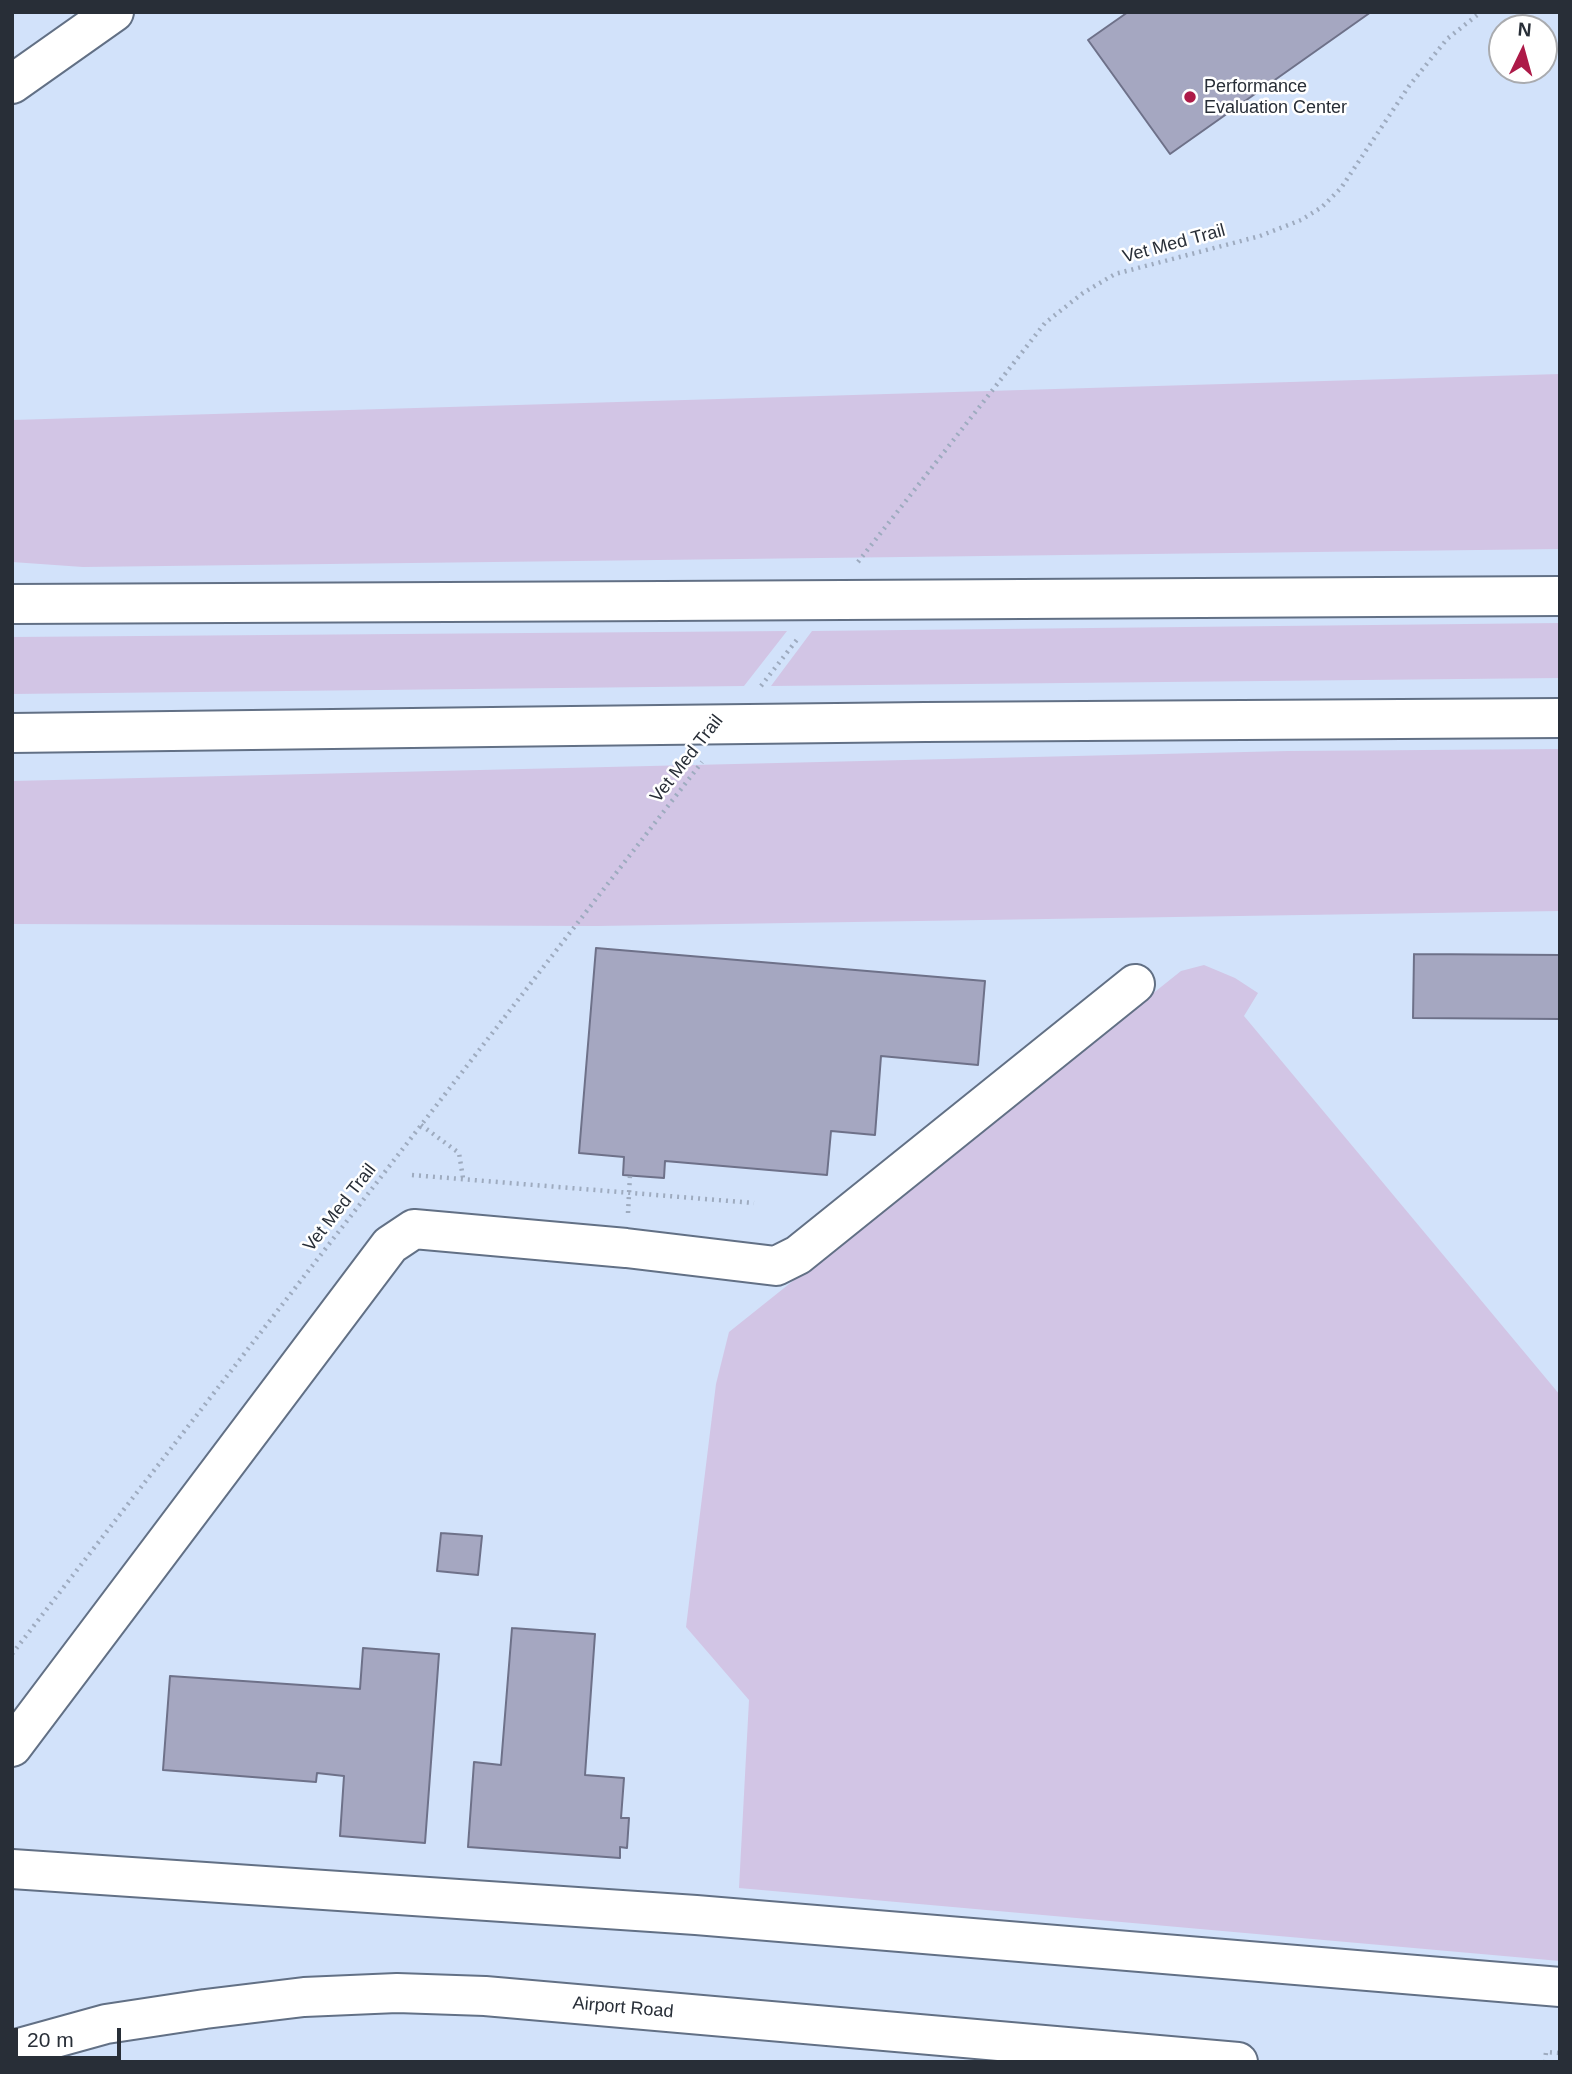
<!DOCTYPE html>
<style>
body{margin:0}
#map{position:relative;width:1572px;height:2074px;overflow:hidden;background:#d2e2fa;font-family:Helvetica,sans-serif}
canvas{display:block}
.frame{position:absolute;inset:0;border:14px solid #282e37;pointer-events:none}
.north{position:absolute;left:1488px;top:14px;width:70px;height:70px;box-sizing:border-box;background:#fff;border:2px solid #a9abaf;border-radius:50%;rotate:5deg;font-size:19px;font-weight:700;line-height:28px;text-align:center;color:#282e37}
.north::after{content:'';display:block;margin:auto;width:24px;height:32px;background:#ad1a48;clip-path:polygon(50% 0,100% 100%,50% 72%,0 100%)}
.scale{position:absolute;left:14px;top:2028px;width:107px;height:32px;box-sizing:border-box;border:4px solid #282e37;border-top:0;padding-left:9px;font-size:21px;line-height:24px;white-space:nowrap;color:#282e37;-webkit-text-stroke:5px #fff;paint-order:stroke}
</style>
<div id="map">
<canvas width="1572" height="2074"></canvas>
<div class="frame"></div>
<div class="north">N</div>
<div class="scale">20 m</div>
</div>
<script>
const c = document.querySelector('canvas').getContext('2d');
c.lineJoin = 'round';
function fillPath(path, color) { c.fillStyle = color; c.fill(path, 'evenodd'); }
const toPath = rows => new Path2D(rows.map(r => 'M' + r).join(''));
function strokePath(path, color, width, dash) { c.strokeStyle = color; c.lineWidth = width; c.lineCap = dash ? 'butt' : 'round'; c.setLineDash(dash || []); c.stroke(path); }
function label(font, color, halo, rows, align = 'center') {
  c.font = font + ' Helvetica,sans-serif'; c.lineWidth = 5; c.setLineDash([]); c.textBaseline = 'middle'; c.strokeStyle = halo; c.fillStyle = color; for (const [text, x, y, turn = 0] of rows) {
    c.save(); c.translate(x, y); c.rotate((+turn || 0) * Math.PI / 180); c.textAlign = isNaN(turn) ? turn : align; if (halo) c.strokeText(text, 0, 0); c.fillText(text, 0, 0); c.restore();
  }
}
fillPath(toPath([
 [1560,374,1560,549,83,567,12,562,12,420],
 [1560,623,1560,678,771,686,812,631],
 [787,631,744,686,12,694,12,637],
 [1560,749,1560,911,597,926,12,924,12,781,1288,751],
 [1204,965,1235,978,1258,993,1244,1016,1560,1395,1560,1961,739,1888,749,1700,686,1627,716,1384,729,1332,1181,971]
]), '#d2c5e5');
const building = toPath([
 [1128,12,1371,12,1170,154,1088,40,1128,12],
 [596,948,985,981,978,1065,881,1056,875,1135,831,1131,827,1175,665,1161,664,1178,623,1175,624,1157,579,1153,596,948],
 [1414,954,1560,955,1560,1019,1413,1018,1414,954],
 [441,1533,482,1536,478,1575,437,1571,441,1533],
 [512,1628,595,1634,585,1775,624,1778,621,1818,629,1818,627,1848,620,1847,620,1858,468,1847,474,1762,501,1765,512,1628],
 [363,1648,439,1654,425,1843,340,1836,344,1776,317,1773,316,1782,163,1770,170,1676,360,1689,363,1648]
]);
fillPath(building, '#a5a7c1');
strokePath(building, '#6e7189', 2);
const minor = toPath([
 [12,84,114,12],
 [12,1747,390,1245,414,1229,626,1248,776,1266,798,1255,1135,984],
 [12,1869,696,1915,1560,1987]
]);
const major = toPath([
 [12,2050,106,2024,205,2009,304,1997,397,1993,485,1996,1238,2062]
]);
const highway = toPath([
 [1022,599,1560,596],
 [12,604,664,601],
 [925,722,1560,718],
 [12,733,572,726]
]);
strokePath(minor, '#627085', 42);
strokePath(major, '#627085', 42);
strokePath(highway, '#627085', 42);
strokePath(toPath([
 [858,562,1045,323,1083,293,1115,274,1260,236,1301,220,1322,207,1341,188,1409,86,1447,39,1481,12],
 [761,686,799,637],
 [421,1125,459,1153,463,1178],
 [412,1175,754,1203],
 [628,1213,630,1175],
 [12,1654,702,762],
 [1545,2062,1546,2052,1560,2053]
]), '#9eabbf', 4.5, [2, 5]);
strokePath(minor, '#fff', 38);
strokePath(major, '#fff', 38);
strokePath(highway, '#fff', 38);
const highwayBridge = toPath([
 [664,601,1022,599],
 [572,726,925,722]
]);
strokePath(highwayBridge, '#627085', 42, []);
strokePath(highwayBridge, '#fff', 38);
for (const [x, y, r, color] of [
 [1190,97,7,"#ad1a48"]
]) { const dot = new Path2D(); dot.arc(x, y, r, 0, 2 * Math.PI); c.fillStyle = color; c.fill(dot); strokePath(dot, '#fff', 2.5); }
label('18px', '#282e37', '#fff', [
 ["Performance",1204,87],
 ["Evaluation Center",1204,108]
], 'left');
label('18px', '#282e37', '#fff', [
 ["Vet Med Trail",1174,244,-15],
 ["Vet Med Trail",687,759,-52],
 ["Vet Med Trail",340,1208,-52],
 ["Airport Road",623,2008,5]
]);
</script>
